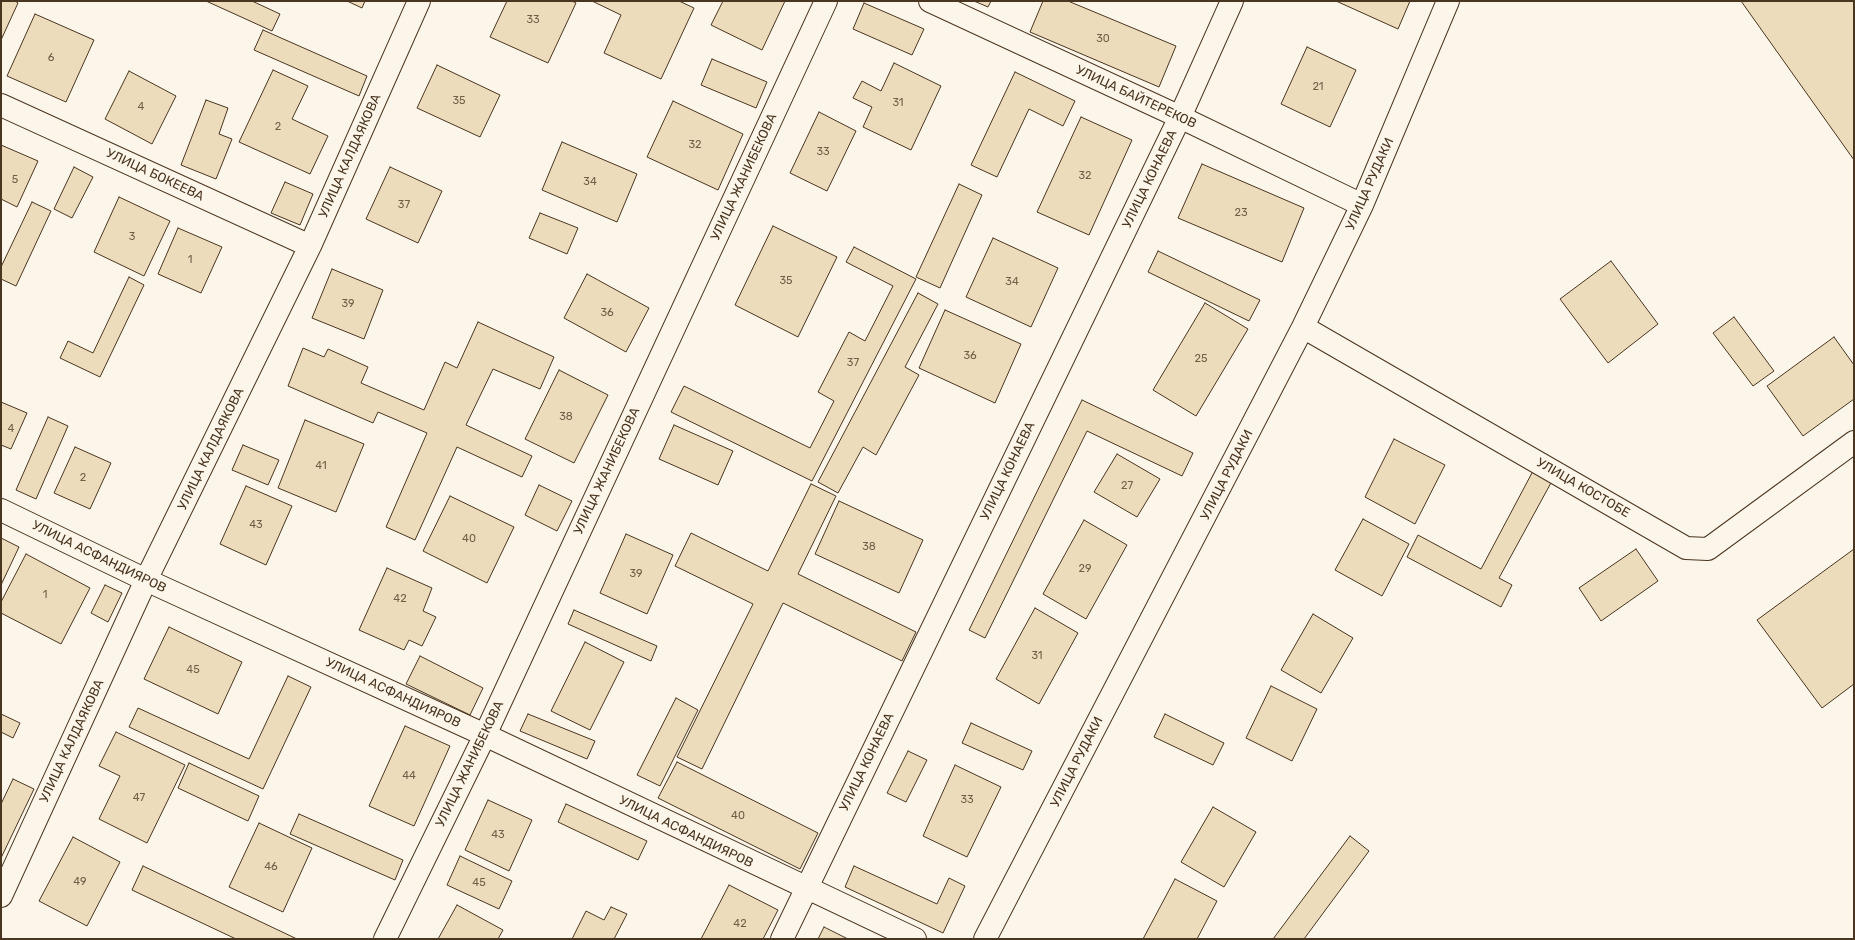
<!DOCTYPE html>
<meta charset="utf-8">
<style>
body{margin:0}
#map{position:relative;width:1855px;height:940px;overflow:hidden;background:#fbf6e9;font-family:Rubik,sans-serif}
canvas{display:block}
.frame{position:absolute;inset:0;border:2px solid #4a3520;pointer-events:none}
</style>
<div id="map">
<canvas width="1855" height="940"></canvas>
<div class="frame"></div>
</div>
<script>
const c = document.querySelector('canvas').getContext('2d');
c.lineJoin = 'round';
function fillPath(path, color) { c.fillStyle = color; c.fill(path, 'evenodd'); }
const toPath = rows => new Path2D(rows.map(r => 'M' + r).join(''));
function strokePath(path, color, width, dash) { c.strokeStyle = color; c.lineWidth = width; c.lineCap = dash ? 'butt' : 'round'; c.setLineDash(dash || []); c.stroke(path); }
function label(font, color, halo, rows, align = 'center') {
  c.font = font + ' Rubik,sans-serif'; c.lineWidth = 3; c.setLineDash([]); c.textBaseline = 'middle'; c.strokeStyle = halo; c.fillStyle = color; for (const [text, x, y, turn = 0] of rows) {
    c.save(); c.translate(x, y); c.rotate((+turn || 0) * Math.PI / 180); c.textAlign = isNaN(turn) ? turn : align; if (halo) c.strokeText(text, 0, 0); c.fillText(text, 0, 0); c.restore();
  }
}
const building = toPath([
 [1,1,15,1,18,3,1,40,1,1],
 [206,1,252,1,280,14,272,31,206,1],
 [347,1,365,1,362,8,347,1],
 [507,1,572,1,576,3,548,63,490,37,507,1],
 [592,1,679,1,694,8,661,79,604,53,621,15,592,1],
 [723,1,785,1,762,50,711,25,723,1],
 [974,1,991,1,988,7,974,1],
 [1043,1,1068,1,1176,46,1159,87,1030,32,1043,1],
 [1336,1,1410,1,1398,29,1336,1],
 [1741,1,1854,1,1854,160,1741,1],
 [864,3,924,29,912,55,853,29,864,3],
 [35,14,94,40,66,102,7,76,35,14],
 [263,30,367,76,359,96,254,50,263,30],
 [1307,47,1356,70,1330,127,1281,104,1307,47],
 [712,59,767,82,756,108,701,85,712,59],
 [894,63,941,86,911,150,863,127,872,107,853,98,862,81,881,91,894,63],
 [437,65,500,95,480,137,417,108,437,65],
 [273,70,308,86,292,119,328,136,310,174,239,142,273,70],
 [129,71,176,96,152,144,105,119,129,71],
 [1015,72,1075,101,1063,126,1029,109,997,177,971,165,1015,72],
 [206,100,228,108,219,134,232,139,216,179,181,165,206,100],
 [673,101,743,134,718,190,647,157,673,101],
 [819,112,856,131,827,191,790,173,819,112],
 [1081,117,1132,140,1089,235,1037,212,1081,117],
 [562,142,637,174,617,222,542,190,562,142],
 [1,145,38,161,17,207,1,199,1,145],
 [1202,164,1304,208,1282,262,1178,218,1202,164],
 [74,167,93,177,72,218,54,209,74,167],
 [390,167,442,191,418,243,366,219,390,167],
 [285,182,313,194,300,225,271,213,285,182],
 [959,184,982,195,940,288,916,277,959,184],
 [119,197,170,221,144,276,94,252,119,197],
 [32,202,51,211,16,286,1,279,1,267,32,202],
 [540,213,578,228,567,254,529,238,540,213],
 [773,226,837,257,798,337,735,305,773,226],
 [178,228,222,247,201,293,158,274,178,228],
 [993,238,1058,268,1031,327,966,297,993,238],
 [854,247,916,279,812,481,671,412,684,386,810,448,834,401,818,392,849,332,865,341,893,286,846,262,854,247],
 [1158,251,1260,300,1249,321,1148,272,1158,251],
 [1611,261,1658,324,1608,363,1560,299,1611,261],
 [332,269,383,290,364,339,312,318,332,269],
 [587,274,649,308,626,352,564,318,587,274],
 [129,277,144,285,100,377,60,358,68,341,93,353,129,277],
 [918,293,938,304,905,367,919,375,876,455,863,447,838,493,818,482,918,293],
 [1205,303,1248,329,1196,416,1153,390,1205,303],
 [945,310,1021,344,995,403,919,368,945,310],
 [1734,317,1774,371,1753,386,1713,333,1734,317],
 [478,322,554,357,540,389,493,369,466,425,532,456,522,477,457,447,415,540,386,527,427,433,378,412,373,423,288,386,303,348,324,357,328,349,368,367,361,383,424,410,445,362,457,368,478,322],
 [1834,337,1854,365,1854,399,1803,436,1767,386,1834,337],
 [559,370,608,395,574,463,525,439,559,370],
 [1082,400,1193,453,1182,476,1087,431,985,638,969,630,1082,400],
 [1,402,27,413,11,449,1,445,1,402],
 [48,417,68,426,36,499,16,490,48,417],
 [305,420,364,444,336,512,278,488,305,420],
 [674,425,733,451,718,485,659,459,674,425],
 [1394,439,1445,465,1415,524,1365,497,1394,439],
 [243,445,279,460,268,485,232,470,243,445],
 [75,447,111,463,90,509,54,493,75,447],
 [1117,454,1160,479,1137,517,1094,492,1117,454],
 [1533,471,1552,481,1499,578,1512,585,1501,607,1407,557,1418,535,1481,569,1533,471],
 [811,484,836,496,798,574,916,632,902,661,783,603,702,769,677,757,753,604,675,566,691,533,768,571,811,484],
 [539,485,572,501,557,531,525,515,539,485],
 [246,486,292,506,266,565,220,544,246,486],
 [450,496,514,527,487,583,423,551,450,496],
 [839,501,923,540,899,593,815,554,839,501],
 [1363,519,1409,544,1382,596,1335,570,1363,519],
 [1084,520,1127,545,1086,619,1043,594,1084,520],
 [626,534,673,555,647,614,600,593,626,534],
 [1,538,19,547,1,585,1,538],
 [1636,549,1658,581,1601,621,1579,588,1636,549],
 [1854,549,1854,684,1822,708,1757,620,1854,549],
 [26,554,90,588,61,644,1,613,1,602,26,554],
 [387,568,432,588,423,611,436,617,422,646,409,640,404,650,359,630,387,568],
 [105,585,122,593,108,622,91,613,105,585],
 [1035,608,1078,633,1039,704,996,679,1035,608],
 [574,610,657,646,651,661,568,624,574,610],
 [1313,614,1353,638,1321,693,1281,670,1313,614],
 [169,627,242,662,218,714,144,679,169,627],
 [585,642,624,662,590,730,551,711,585,642],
 [420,656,483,688,470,715,406,684,420,656],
 [288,676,311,687,263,789,129,727,138,708,249,759,288,676],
 [1271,686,1317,709,1292,761,1246,738,1271,686],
 [676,698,698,710,660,786,637,775,676,698],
 [1,714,20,723,13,738,1,732,1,714],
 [528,714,595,741,587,759,520,731,528,714],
 [1165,714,1224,743,1213,765,1154,737,1165,714],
 [971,723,1032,751,1023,770,962,743,971,723],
 [405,726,450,746,414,826,369,806,405,726],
 [116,732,185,765,147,843,99,819,120,776,99,766,116,732],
 [908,751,927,760,906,802,887,793,908,751],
 [677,762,818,833,800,869,658,798,677,762],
 [189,763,259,796,248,821,178,788,189,763],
 [955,765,1001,787,967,857,923,836,955,765],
 [13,779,34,789,1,858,1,804,13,779],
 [488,800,532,820,509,871,465,850,488,800],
 [566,804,647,841,638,860,558,822,566,804],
 [1213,807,1256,832,1224,887,1181,862,1213,807],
 [299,814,403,860,395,880,290,834,299,814],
 [259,823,312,848,283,912,229,887,259,823],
 [1350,836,1369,851,1304,939,1273,939,1350,836],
 [73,837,120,862,87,926,39,901,73,837],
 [460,856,512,881,499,909,447,885,460,856],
 [143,866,297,939,236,939,132,890,143,866],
 [854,866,937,904,949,878,965,886,943,933,845,887,854,866],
 [1175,879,1217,901,1197,939,1143,939,1175,879],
 [729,885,778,910,763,939,701,939,729,885],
 [457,905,503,930,498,939,438,939,457,905],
 [611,907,627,914,614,939,572,939,586,911,604,920,611,907],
 [824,927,848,939,818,939,824,927]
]);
fillPath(building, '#ecdcbc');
strokePath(building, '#4a3520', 1);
const minor = toPath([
 [930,1,1180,117,1362,205],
 [1,105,310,246],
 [1303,327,1686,548,1708,549,1854,442],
 [1,510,146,580,485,735,915,939],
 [1,896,146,580,310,246,419,1],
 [385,939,485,735,826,1],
 [782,939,1180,117,1232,1],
 [985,939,1303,327,1362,205,1448,1]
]);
strokePath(minor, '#4a3520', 24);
strokePath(minor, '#fbf6e9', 22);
label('11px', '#725f47', null, [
 ["33",533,20],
 ["30",1103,39],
 ["6",51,58],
 ["21",1318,87],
 ["35",459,101],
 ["31",898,103],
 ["4",141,107],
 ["2",278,127],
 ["32",695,145],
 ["33",823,152],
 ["32",1085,176],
 ["5",15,180],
 ["34",590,182],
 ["37",404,205],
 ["23",1241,213],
 ["3",132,237],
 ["1",190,260],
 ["35",786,281],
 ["34",1012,282],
 ["39",348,304],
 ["36",607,313],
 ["36",970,356],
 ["25",1201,359],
 ["37",853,363],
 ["38",566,417],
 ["4",11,429],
 ["41",321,466],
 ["2",83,478],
 ["27",1127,486],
 ["43",256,525],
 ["40",469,539],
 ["38",869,547],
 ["29",1085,569],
 ["39",636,574],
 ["1",45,595],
 ["42",400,599],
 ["31",1037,656],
 ["45",193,670],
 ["44",409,776],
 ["47",139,798],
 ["33",967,800],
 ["40",738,816],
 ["43",498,835],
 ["46",271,867],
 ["49",80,882],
 ["45",479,883],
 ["42",740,924]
]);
label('13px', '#4a3520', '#fbf6e9', [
 ["УЛИЦА БАЙТЕРЕКОВ",1136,97,25],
 ["УЛИЦА КАЛДАЯКОВА",350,156,-66],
 ["УЛИЦА БОКЕЕВА",155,175,25],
 ["УЛИЦА ЖАНИБЕКОВА",744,177,-65],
 ["УЛИЦА КОНАЕВА",1150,179,-64],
 ["УЛИЦА РУДАКИ",1370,184,-66],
 ["УЛИЦА КАЛДАЯКОВА",211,449,-64],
 ["УЛИЦА ЖАНИБЕКОВА",607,471,-65],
 ["УЛИЦА КОНАЕВА",1008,471,-64],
 ["УЛИЦА РУДАКИ",1227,475,-63],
 ["УЛИЦА КОСТОБЕ",1583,488,30],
 ["УЛИЦА АСФАНДИЯРОВ",99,557,26],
 ["УЛИЦА АСФАНДИЯРОВ",393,693,25],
 ["УЛИЦА КАЛДАЯКОВА",72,741,-65],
 ["УЛИЦА КОНАЕВА",867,762,-64],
 ["УЛИЦА РУДАКИ",1077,762,-63],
 ["УЛИЦА ЖАНИБЕКОВА",470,764,-64],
 ["УЛИЦА АСФАНДИЯРОВ",686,832,26]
]);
</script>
